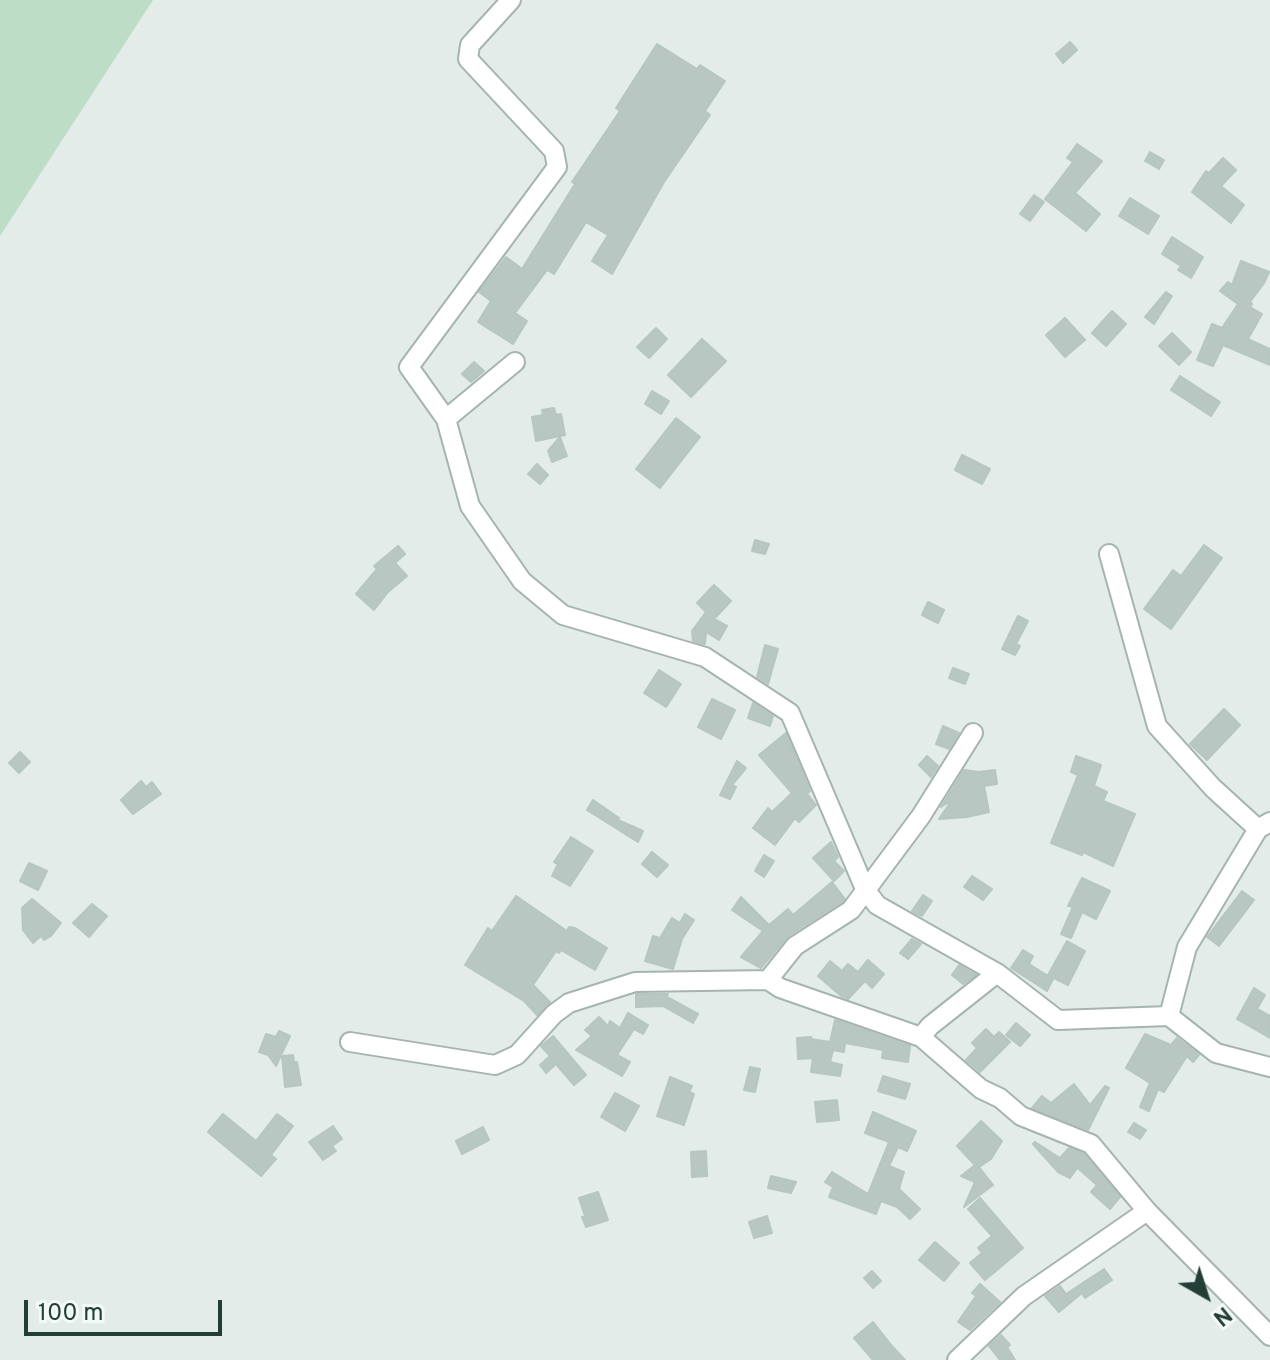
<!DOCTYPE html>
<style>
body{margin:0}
#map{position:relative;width:1270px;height:1360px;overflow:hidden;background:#e3ece8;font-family:Overpass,sans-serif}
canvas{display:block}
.north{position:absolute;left:1166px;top:1256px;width:80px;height:80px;-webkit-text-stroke:6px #f3f9f6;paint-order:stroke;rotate:141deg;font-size:22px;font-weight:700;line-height:32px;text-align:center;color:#233d37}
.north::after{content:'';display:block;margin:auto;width:28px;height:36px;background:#233d37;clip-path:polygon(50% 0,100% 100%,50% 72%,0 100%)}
.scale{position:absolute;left:24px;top:1300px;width:198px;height:36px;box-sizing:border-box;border:4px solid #233d37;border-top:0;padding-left:10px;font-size:24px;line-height:28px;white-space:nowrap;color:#233d37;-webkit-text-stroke:6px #f3f9f6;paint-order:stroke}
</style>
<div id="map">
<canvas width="1270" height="1360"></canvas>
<div class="north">N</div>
<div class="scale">100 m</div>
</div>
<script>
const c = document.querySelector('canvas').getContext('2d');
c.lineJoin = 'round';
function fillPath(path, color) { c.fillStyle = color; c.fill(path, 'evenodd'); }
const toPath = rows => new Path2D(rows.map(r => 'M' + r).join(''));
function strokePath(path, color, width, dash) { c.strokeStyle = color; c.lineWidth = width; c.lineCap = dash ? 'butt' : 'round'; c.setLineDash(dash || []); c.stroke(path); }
fillPath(toPath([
 [0,0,153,0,0,236]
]), '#bdddc7');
const building = toPath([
 [1070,42,1077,50,1063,63,1056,54,1070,42],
 [657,44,697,69,700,65,725,81,705,111,710,115,664,182,612,274,592,261,608,235,586,222,554,274,547,270,515,313,527,321,513,344,478,322,491,301,479,292,506,257,522,269,575,184,572,182,620,111,616,108,657,44],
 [1077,144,1102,161,1075,193,1100,214,1086,231,1045,199,1073,162,1067,158,1077,144],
 [1150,152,1164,160,1159,169,1145,161,1150,152],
 [1223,158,1236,170,1221,186,1244,205,1231,223,1192,192,1206,171,1209,173,1223,158],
 [1034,195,1044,202,1030,221,1020,214,1034,195],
 [1130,198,1159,216,1148,234,1119,216,1130,198],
 [1172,237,1203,257,1191,278,1178,270,1181,266,1162,254,1172,237],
 [1241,261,1269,272,1264,283,1250,302,1252,304,1250,307,1262,314,1248,339,1270,349,1270,365,1223,345,1213,366,1197,360,1212,324,1222,328,1238,304,1220,291,1228,282,1232,285,1241,261],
 [1166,292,1172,296,1154,324,1145,317,1166,292],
 [1112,311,1126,324,1106,346,1092,333,1112,311],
 [1065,318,1085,340,1065,357,1046,335,1065,318],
 [656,328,667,339,649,358,637,347,656,328],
 [1172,333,1191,352,1179,365,1159,346,1172,333],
 [702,339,726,361,691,397,668,375,702,339],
 [474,362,484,371,471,382,462,374,474,362],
 [1180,376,1220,402,1211,416,1171,390,1180,376],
 [652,391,669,401,661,414,645,404,652,391],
 [554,408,556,415,561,414,565,435,536,441,532,417,543,415,542,410,554,408],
 [676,418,700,437,660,488,636,469,676,418],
 [560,437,567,456,552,462,548,451,560,437],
 [962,455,990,469,982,484,955,470,962,455],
 [537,464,548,475,540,484,528,474,537,464],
 [755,540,769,544,765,554,752,551,755,540],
 [1204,545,1222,558,1171,629,1144,609,1173,570,1181,576,1204,545],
 [398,546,405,554,395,563,407,576,388,592,374,610,356,594,377,569,374,566,398,546],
 [714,585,731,601,714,619,727,626,719,640,706,632,705,644,703,644,693,641,692,631,706,612,697,603,714,585],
 [928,602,944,610,938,623,922,615,928,602],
 [1018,616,1028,621,1016,644,1020,646,1015,655,1002,649,1018,616],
 [765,645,778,649,768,684,757,677,765,645],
 [953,668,969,674,965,684,949,678,953,668],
 [659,670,681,684,666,707,644,693,659,670],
 [712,699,735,710,721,739,698,727,712,699],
 [753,703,773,716,770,726,748,718,753,703],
 [1224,709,1240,725,1207,760,1190,744,1224,709],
 [943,726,959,733,949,749,936,744,943,726],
 [786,733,810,791,807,794,816,805,799,822,795,818,775,845,753,828,768,808,772,812,792,793,759,755,786,733],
 [20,752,30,762,19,773,9,763,20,752],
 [927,756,938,766,931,777,919,765,927,756],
 [1076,756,1101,765,1094,786,1107,792,1103,801,1135,814,1113,866,1083,852,1082,855,1051,843,1078,775,1071,772,1076,756],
 [737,761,746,768,732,785,736,787,730,799,720,795,737,761],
 [964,770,979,772,995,770,997,784,984,786,989,812,967,817,939,819,952,800,941,807,964,770],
 [141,781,146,787,152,782,161,794,133,814,121,800,141,781],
 [593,800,619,818,618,820,643,831,638,842,587,810,593,800],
 [571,837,593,851,570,886,552,876,558,864,554,862,571,837],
 [831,842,838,857,834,861,844,871,834,881,813,858,831,842],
 [652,852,668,865,657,877,642,864,652,852],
 [764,855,774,861,764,877,755,871,764,855],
 [29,863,47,871,38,890,20,881,29,863],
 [972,876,992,889,983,900,964,887,972,876],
 [1082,878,1110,891,1096,919,1082,912,1071,938,1061,934,1073,907,1068,906,1082,878],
 [832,882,845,899,843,901,788,936,761,968,741,957,763,931,732,910,741,897,769,925,788,909,793,915,832,882],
 [1242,891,1254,900,1219,946,1207,937,1242,891],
 [923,895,932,901,922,916,912,911,923,895],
 [516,896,567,931,569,927,575,928,607,948,595,970,561,950,559,953,556,951,533,985,550,1002,537,1015,524,1001,465,965,488,928,492,931,516,896],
 [32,899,61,923,51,936,44,940,41,936,33,943,23,930,22,908,32,899],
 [92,904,107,916,89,937,73,923,92,904],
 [685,914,694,920,682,939,673,969,645,961,653,936,660,938,672,918,680,923,685,914],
 [912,939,921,944,908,959,900,953,912,939],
 [1067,941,1085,951,1068,985,1048,975,1067,941],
 [1023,950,1033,956,1029,964,1053,979,1047,991,1011,968,1023,950],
 [868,960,884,974,872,988,865,981,848,999,841,996,818,976,830,961,842,971,848,964,858,972,868,960],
 [959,965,976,975,963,984,952,975,959,965],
 [1254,988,1265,995,1257,1009,1270,1016,1270,1038,1237,1019,1254,988],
 [636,994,668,994,667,997,698,1014,693,1023,663,1006,636,1007,636,994],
 [628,1013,648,1025,643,1034,634,1029,617,1055,630,1062,622,1076,576,1050,592,1036,585,1030,599,1017,608,1026,610,1021,620,1028,628,1013],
 [835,1020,910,1046,908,1062,882,1058,883,1050,845,1043,844,1052,833,1050,830,1062,842,1065,840,1076,811,1072,813,1058,798,1059,797,1038,811,1037,811,1039,830,1042,835,1020],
 [1016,1023,1030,1035,1020,1046,1006,1035,1016,1023],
 [986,1029,994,1037,999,1032,1010,1042,980,1072,966,1060,977,1048,972,1043,986,1029],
 [279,1031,290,1036,276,1066,268,1055,259,1052,266,1034,276,1037,279,1031],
 [1145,1034,1171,1045,1177,1038,1199,1055,1193,1062,1187,1056,1164,1092,1158,1089,1149,1111,1140,1107,1150,1083,1126,1068,1145,1034],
 [553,1036,586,1075,574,1085,556,1064,546,1073,540,1065,550,1056,541,1046,553,1036],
 [293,1055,294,1062,297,1062,301,1085,285,1087,282,1056,293,1055],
 [750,1067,760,1069,755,1092,744,1090,750,1067],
 [883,1076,910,1084,905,1099,878,1091,883,1076],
 [670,1077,692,1086,689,1092,694,1094,684,1125,657,1116,670,1077],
 [1074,1084,1090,1105,1105,1086,1109,1088,1088,1130,1032,1108,1042,1096,1051,1103,1074,1084],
 [615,1093,639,1106,625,1131,601,1117,615,1093],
 [837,1100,839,1120,817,1122,815,1102,837,1100],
 [873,1112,916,1131,907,1151,898,1147,889,1166,904,1172,899,1189,920,1209,910,1219,897,1207,881,1201,876,1214,829,1197,833,1187,825,1182,832,1172,868,1194,889,1142,865,1133,873,1112],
 [223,1114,256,1141,277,1114,293,1126,271,1155,276,1159,261,1176,208,1132,223,1114],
 [981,1121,1002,1141,991,1159,979,1167,993,1185,964,1207,975,1182,961,1176,975,1165,957,1146,981,1121],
 [1134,1123,1146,1130,1140,1139,1128,1132,1134,1123],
 [333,1126,342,1139,332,1146,336,1151,323,1160,309,1142,333,1126],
 [483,1127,489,1140,462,1154,456,1141,483,1127],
 [1035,1142,1060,1158,1069,1148,1084,1154,1120,1197,1110,1209,1091,1192,1097,1185,1080,1170,1077,1168,1070,1178,1058,1172,1033,1144,1035,1142],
 [706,1151,707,1176,692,1177,691,1152,706,1151],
 [771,1176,796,1182,791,1193,768,1188,771,1176],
 [598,1192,608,1220,586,1227,582,1217,585,1216,579,1198,598,1192],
 [980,1198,1023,1248,985,1280,970,1263,982,1253,978,1248,992,1236,968,1209,980,1198],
 [767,1216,772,1233,754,1238,749,1222,767,1216],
 [935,1242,959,1263,944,1281,919,1260,935,1242],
 [1104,1269,1112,1280,1085,1298,1082,1293,1059,1312,1045,1296,1060,1286,1066,1294,1104,1269],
 [872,1271,881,1281,873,1288,864,1278,872,1271],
 [980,1284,1000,1302,970,1330,958,1322,976,1296,972,1293,980,1284],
 [873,1322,892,1346,905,1360,873,1360,854,1338,873,1322],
 [1001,1335,1010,1345,1007,1347,1015,1360,1000,1360,989,1346,1001,1335]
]);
fillPath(building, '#b8c7c2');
strokePath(building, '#b6c6c0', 2);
const minor = toPath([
 [511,0,470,45,468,59,554,151,557,167,409,367,446,419,470,506,522,581,563,615,705,657,790,713,865,889,877,905,997,973,1058,1020,1169,1016,1216,1053,1270,1067],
 [446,419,515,362],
 [1109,554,1157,726,1213,788,1258,829],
 [768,980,795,946,851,910,921,816,973,733],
 [1169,1016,1187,947,1258,829,1270,822],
 [921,1037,930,1026,997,973],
 [350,1042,495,1065,517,1055,554,1014,569,1003,635,982,768,980,780,988,921,1037,981,1089,1000,1098,1021,1116,1091,1144,1147,1211,1270,1336],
 [957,1360,1024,1296,1147,1211]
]);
strokePath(minor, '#a6b4af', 22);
strokePath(minor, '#fff', 18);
</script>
